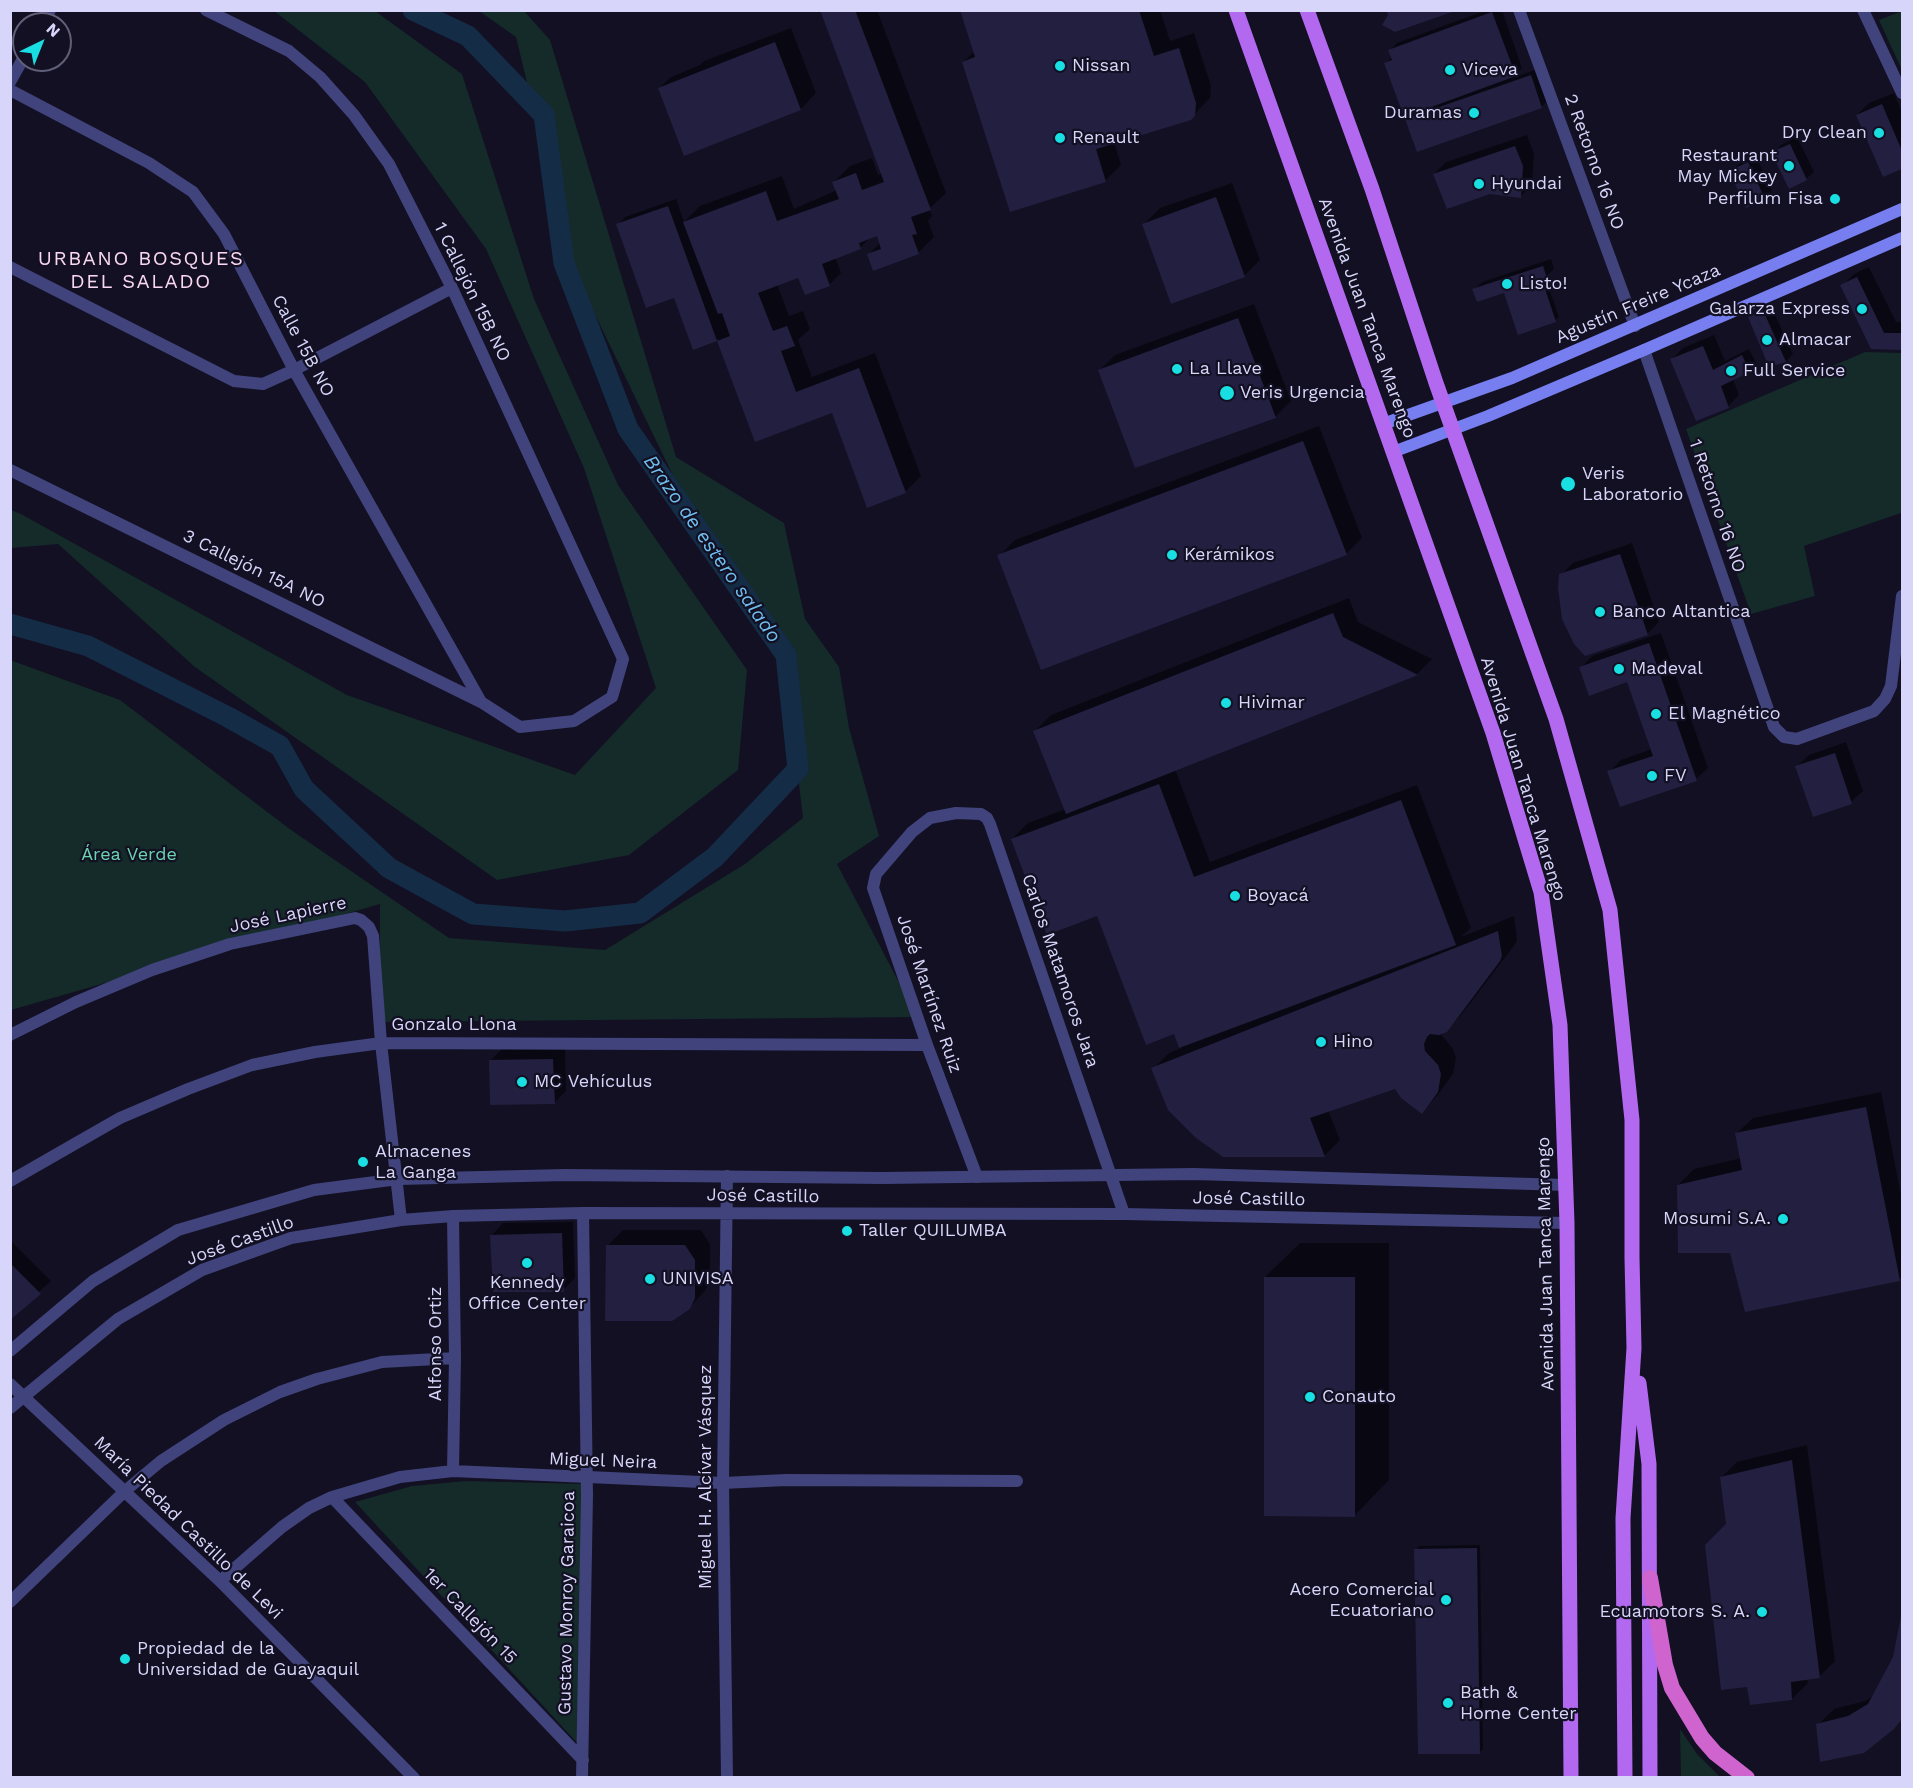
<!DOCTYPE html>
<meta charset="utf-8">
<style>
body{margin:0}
#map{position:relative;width:1913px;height:1788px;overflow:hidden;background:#121022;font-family:"Work Sans",sans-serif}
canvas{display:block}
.frame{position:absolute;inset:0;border:12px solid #d7d6fa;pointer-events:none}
.north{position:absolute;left:12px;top:12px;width:60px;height:60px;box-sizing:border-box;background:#121022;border:2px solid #615f78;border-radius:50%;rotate:43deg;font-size:16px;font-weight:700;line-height:24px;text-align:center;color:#d7d6fa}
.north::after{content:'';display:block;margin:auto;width:21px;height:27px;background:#19dfe3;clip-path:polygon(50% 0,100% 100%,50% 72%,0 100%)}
</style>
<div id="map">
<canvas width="1913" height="1788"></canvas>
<div class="frame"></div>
<div class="north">N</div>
</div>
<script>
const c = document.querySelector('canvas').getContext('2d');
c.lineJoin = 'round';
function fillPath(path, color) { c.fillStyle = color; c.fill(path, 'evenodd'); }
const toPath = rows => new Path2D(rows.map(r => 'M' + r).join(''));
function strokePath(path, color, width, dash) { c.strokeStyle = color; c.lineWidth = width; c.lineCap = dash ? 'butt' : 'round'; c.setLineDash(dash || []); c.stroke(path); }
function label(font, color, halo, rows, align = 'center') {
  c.font = font + ' "Work Sans",sans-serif'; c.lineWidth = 4.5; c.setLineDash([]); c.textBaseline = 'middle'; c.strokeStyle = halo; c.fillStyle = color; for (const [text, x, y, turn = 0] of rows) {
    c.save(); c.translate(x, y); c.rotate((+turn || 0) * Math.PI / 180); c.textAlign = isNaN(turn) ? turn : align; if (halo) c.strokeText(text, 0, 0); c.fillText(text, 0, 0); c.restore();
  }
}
fillPath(toPath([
 [274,11,375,11,462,74,534,299,618,485,747,670,738,770,629,855,497,880,195,667,58,544,11,548,11,510,21,514,347,695,575,775,656,688,584,468,486,249,365,82],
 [479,11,524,11,550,40,676,457,784,523,805,619,839,667,849,728,879,836,837,864,917,1017,380,1022,380,904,11,1010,10,660,120,700,291,830,449,938,605,950,745,864,803,818,782,640,698,527,571,265,516,37],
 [1902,11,1902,70,1879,20],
 [1865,352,1902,353,1901,513,1804,546,1815,596,1751,614,1686,429],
 [466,1481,585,1484,581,1747,355,1502,412,1486],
 [1680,1729,1697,1754,1720,1777,1681,1777]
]), '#142b29');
fillPath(toPath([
 [822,10,877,10,946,193,929,209,932,216,928,221,934,237,918,253,869,254,881,242,878,234,871,237,861,247,835,257,841,273,829,285,799,275,777,284,789,316,803,311,810,329,798,340,812,377,875,353,921,476,905,492,833,411,756,440,718,339,694,348,675,296,618,225,625,217,676,199,684,222,700,206,782,176,794,209,837,190,834,182,850,166,872,158,878,175,883,173],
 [962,10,1160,10,1170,41,1194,33,1211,86,1210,98,1190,119,1114,142,1121,165,1105,181,963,62,975,51],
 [1487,10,1502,10,1522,68,1512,78,1538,69,1549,99,1541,107,1407,119,1416,111,1386,63,1392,57,1390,50,1397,43],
 [791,28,816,93,801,109,685,154,659,88,671,77,700,65,704,61],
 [1894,93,1902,113,1902,167,1883,175,1857,115,1869,103],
 [1527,135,1534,154,1532,185,1520,197,1434,174,1446,162],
 [1797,137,1814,172,1806,179,1773,153,1781,145],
 [1756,156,1772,190,1764,198,1731,171,1739,164],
 [1232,183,1260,260,1244,276,1144,224,1160,208],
 [1551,259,1554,269,1545,277,1559,317,1555,320,1509,289,1474,290,1482,282],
 [1869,267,1896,322,1902,322,1902,348,1872,348,1842,286,1854,274],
 [1254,304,1291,401,1275,417,1099,371,1115,355],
 [1770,304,1793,354,1786,361,1750,318,1757,310],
 [1714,335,1725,361,1749,349,1756,363,1749,371,1733,379,1739,395,1728,406,1672,359,1683,348],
 [1319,426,1362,538,1346,554,999,556,1015,540],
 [1632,543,1659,622,1647,634,1561,575,1573,563],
 [1349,598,1358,622,1432,659,1417,674,1175,769,1210,862,1417,785,1471,928,1461,937,1514,916,1517,939,1516,943,1462,1014,1446,1031,1440,1033,1453,1049,1456,1058,1453,1074,1437,1096,1422,1112,1396,1087,1328,1110,1340,1140,1325,1155,1223,1156,1153,1069,1169,1053,1181,1048,1175,1032,1098,914,1012,839,1028,823,1066,809,1035,731,1051,715],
 [1661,633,1708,768,1696,779,1609,772,1621,760,1652,749,1628,681,1581,668,1592,656],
 [1846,742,1863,791,1851,802,1797,766,1809,755],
 [503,1048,565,1048,566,1091,554,1103,491,1060],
 [1881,1092,1902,1200,1902,1277,1899,1280,1731,1252,1678,1185,1694,1169,1742,1158,1737,1133,1753,1118],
 [573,1222,575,1278,563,1290,492,1235,503,1223],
 [623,1230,701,1230,710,1244,710,1280,705,1291,689,1308,607,1246],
 [10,1240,51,1281,10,1318],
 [1300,1243,1389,1243,1389,1480,1355,1515,1265,1277],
 [1807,1445,1835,1661,1819,1677,1807,1678,1808,1683,1792,1699,1727,1525,1721,1478,1737,1462],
 [1480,1545,1483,1749,1480,1752,1416,1550,1419,1546],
 [1902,1619,1902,1719,1893,1728,1818,1725,1834,1709,1865,1701,1875,1695,1895,1658]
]), '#0007');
strokePath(toPath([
 [10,624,88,646,228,717,280,746,304,789,389,868,473,914,565,921,640,913,715,857,798,769,786,655,628,429,564,263,544,115,468,36,413,10]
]), '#152c47', 21);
fillPath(toPath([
 [820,10,855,10,931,210,911,217,917,234,912,235,919,254,873,271,867,254,881,249,877,236,859,243,861,249,822,264,830,286,805,295,798,278,758,293,773,331,787,326,795,346,781,351,796,392,859,368,906,493,867,508,832,413,755,442,717,341,730,336,722,313,718,314,683,222,766,191,777,221,839,199,832,182,856,173,862,190,884,182],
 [960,10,1139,10,1154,56,1179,48,1196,103,1195,116,1191,120,1096,149,1106,182,1010,212,962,62,975,57],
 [1386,10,1455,10,1455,11,1395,32,1382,25,1388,15],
 [1492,12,1516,76,1404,117,1384,63,1392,60,1388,50],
 [775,42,801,110,684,156,658,88],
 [1531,75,1542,108,1417,152,1405,119],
 [1882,104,1902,151,1902,169,1883,177,1856,115],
 [1790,144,1807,180,1789,189,1771,152],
 [1515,146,1523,166,1521,198,1490,194,1447,209,1433,174],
 [1748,162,1765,199,1746,208,1729,171],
 [1216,197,1245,277,1171,304,1142,224],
 [668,206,717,341,693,350,674,298,646,308,616,224],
 [1543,266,1547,278,1542,280,1556,322,1518,335,1504,293,1477,302,1472,289],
 [1857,277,1884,333,1902,333,1902,350,1871,349,1840,285],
 [1763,310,1786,362,1769,367,1748,317],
 [1238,318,1276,418,1135,468,1098,370],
 [1703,346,1713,370,1742,355,1750,372,1721,386,1729,408,1696,421,1670,359],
 [1303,441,1347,555,1041,670,997,555],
 [1620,554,1648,635,1585,656,1574,644,1562,619,1558,588,1559,574],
 [1333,613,1343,637,1418,675,1066,814,1033,731],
 [1649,643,1697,781,1620,807,1607,771,1653,756,1627,682,1589,696,1579,667],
 [1835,753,1852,804,1813,817,1795,766],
 [1159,784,1194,877,1401,800,1456,945,1179,1048,1174,1034,1146,1045,1097,916,1047,935,1011,839],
 [1498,931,1502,956,1500,961,1447,1032,1439,1035,1430,1034,1427,1037,1424,1044,1425,1051,1438,1065,1441,1074,1438,1092,1422,1114,1401,1098,1395,1089,1310,1118,1325,1157,1223,1157,1196,1138,1168,1110,1151,1068],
 [553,1059,555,1104,490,1105,489,1060],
 [1866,1107,1900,1281,1745,1312,1730,1253,1678,1253,1677,1185,1742,1170,1735,1133],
 [562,1233,564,1292,493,1292,490,1235],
 [606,1245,685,1245,695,1260,695,1298,690,1309,672,1321,605,1321],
 [10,1263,41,1294,10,1320],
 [1264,1277,1355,1277,1355,1517,1264,1516],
 [1792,1460,1820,1678,1791,1682,1792,1700,1750,1705,1747,1687,1721,1690,1705,1545,1726,1524,1720,1477],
 [1477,1548,1480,1754,1418,1754,1414,1549],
 [1901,1616,1902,1719,1894,1729,1864,1753,1820,1762,1816,1724,1848,1716,1868,1704,1893,1657]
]), '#231f41');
strokePath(toPath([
 [1519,10,1635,326],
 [1863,10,1902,93],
 [43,24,50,10],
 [10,82,24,57],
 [10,90,149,163,193,192,224,234,294,370,481,702],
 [10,267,234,381,263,384,294,370,452,288],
 [1644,350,1774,727,1784,737,1797,739,1874,711,1885,699,1891,686,1902,596],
 [10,470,481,702,520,727,574,721,612,697,623,659,452,288,389,164,354,115,320,77,289,51,206,10],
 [10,1035,76,1002,152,970,230,944,355,918,361,920,369,927,373,936,381,1043,401,1220],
 [977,1177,927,1045,873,888,876,874,912,832,930,818,956,813,981,814,987,818,990,824,1124,1214],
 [10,1181,120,1118,188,1089,252,1065,315,1052,381,1043,927,1045],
 [453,1216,455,1358,453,1471],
 [10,1384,220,1581,414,1778],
 [332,1497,583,1760],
 [220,1581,282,1527,309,1508,332,1497,400,1477,453,1471,723,1483,786,1480,1017,1481],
 [10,1602,125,1491,161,1461,224,1420,280,1392,317,1379,382,1362,455,1358],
 [582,1778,587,1495,583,1213]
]), '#41437c', 12);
strokePath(toPath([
 [727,1176,723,1483,727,1778],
 [10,1351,93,1281,178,1230,314,1190,398,1179,565,1175,883,1178,1194,1174,1566,1185],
 [10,1408,118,1319,202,1270,291,1238,401,1220,453,1216,583,1213,1124,1214,1567,1223]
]), '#41437c', 12);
strokePath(toPath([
 [1383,424,1512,378,1902,209],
 [1393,452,1488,416,1644,350,1902,238]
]), '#777ef0', 12);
strokePath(toPath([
 [1236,10,1493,733,1541,892,1560,1025,1567,1223,1571,1778],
 [1307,10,1372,189,1436,383,1556,719,1610,910,1632,1120,1632,1258,1634,1348,1623,1518,1625,1778],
 [1639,1383,1649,1464,1650,1778]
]), '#b269ef', 15);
strokePath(toPath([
 [1650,1578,1665,1665,1672,1688,1702,1738,1715,1753,1747,1778]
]), '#d064ce', 16);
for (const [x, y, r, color] of [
 [1060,66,6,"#19dfe3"],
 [1450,70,6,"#19dfe3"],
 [1474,113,6,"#19dfe3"],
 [1879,133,6,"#19dfe3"],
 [1060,138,6,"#19dfe3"],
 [1789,166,6,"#19dfe3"],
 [1479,184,6,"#19dfe3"],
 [1835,199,6,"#19dfe3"],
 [1507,284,6,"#19dfe3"],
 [1862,309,6,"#19dfe3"],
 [1767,340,6,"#19dfe3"],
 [1177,369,6,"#19dfe3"],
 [1731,371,6,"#19dfe3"],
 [1227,393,8,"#19dfe3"],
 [1568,484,8,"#19dfe3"],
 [1172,555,6,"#19dfe3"],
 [1600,612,6,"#19dfe3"],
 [1619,669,6,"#19dfe3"],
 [1226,703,6,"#19dfe3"],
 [1656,714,6,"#19dfe3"],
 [1652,776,6,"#19dfe3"],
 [1235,896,6,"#19dfe3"],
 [1321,1042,6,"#19dfe3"],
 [522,1082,6,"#19dfe3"],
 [363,1162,6,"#19dfe3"],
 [1783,1219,6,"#19dfe3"],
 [847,1231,6,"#19dfe3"],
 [527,1263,6,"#19dfe3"],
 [650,1279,6,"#19dfe3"],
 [1310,1397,6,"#19dfe3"],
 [1446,1600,6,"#19dfe3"],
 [1762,1612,6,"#19dfe3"],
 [125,1659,6,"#19dfe3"],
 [1448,1703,6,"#19dfe3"]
]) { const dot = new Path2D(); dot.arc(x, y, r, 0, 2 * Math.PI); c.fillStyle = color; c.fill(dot); strokePath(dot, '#121022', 2); }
label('18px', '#d7d6fa', '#121022', [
 ["Nissan",1072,66],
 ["Viceva",1462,70],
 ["Duramas",1462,113,"right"],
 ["Dry Clean",1867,133,"right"],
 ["Renault",1072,138],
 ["Restaurant",1777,156,"right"],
 ["May Mickey",1777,177,"right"],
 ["Hyundai",1491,184],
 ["Perfilum Fisa",1823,199,"right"],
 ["Listo!",1519,284],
 ["Galarza Express",1850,309,"right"],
 ["Almacar",1779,340],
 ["La Llave",1189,369],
 ["Full Service",1743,371],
 ["Veris Urgencia",1240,393],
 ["Veris",1582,474],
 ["Laboratorio",1582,495],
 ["Kerámikos",1184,555],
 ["Banco Altantica",1612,612],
 ["Madeval",1631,669],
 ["Hivimar",1238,703],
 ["El Magnético",1668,714],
 ["FV",1664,776],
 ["Boyacá",1247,896],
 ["Hino",1333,1042],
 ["MC Vehículus",534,1082],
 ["Almacenes",375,1152],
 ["La Ganga",375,1173],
 ["Mosumi S.A.",1771,1219,"right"],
 ["Taller QUILUMBA",859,1231],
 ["UNIVISA",662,1279],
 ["Kennedy",527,1283,"center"],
 ["Office Center",527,1304,"center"],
 ["Conauto",1322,1397],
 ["Acero Comercial",1434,1590,"right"],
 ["Ecuatoriano",1434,1611,"right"],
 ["Ecuamotors S. A.",1750,1612,"right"],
 ["Propiedad de la",137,1649],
 ["Universidad de Guayaquil",137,1670],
 ["Bath &",1460,1693],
 ["Home Center",1460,1714]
], 'left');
label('18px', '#d7d6fa', '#121022', [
 ["2 Retorno 16 NO",1594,162,70],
 ["1 Callejón 15B NO",472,292,64],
 ["Agustín Freire Ycaza",1638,304,-23],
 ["Avenida Juan Tanca Marengo",1367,318,70],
 ["Calle 15B NO",303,346,62],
 ["1 Retorno 16 NO",1717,506,71],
 ["3 Callejón 15A NO",254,569,26],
 ["Avenida Juan Tanca Marengo",1523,779,73],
 ["José Lapierre",288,915,-12],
 ["Carlos Matamoros Jara",1060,971,71],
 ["José Martínez Ruiz",929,994,71],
 ["Gonzalo Llona",454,1025],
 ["José Castillo",763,1196,1],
 ["José Castillo",1249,1199,1],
 ["José Castillo",240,1241,-20],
 ["Avenida Juan Tanca Marengo",1546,1264,-91],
 ["Alfonso Ortiz",436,1344,-90],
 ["Miguel Neira",603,1461,2],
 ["Miguel H. Alcívar Vásquez",706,1477,-90],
 ["María Piedad Castillo de Levi",188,1528,44],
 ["Gustavo Monroy Garaicoa",567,1603,-89],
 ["1er Callejón 15",470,1616,46]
]);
label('18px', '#6ad3b0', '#121022', [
 ["Área Verde",129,855]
]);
c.letterSpacing = '1.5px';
label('20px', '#fbd8f1', '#121022', [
 ["URBANO BOSQUES",141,259],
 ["DEL SALADO",141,282]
]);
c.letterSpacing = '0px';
label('italic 20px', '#6fbeef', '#121022', [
 ["Brazo de estero salado",712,549,55]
]);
</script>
